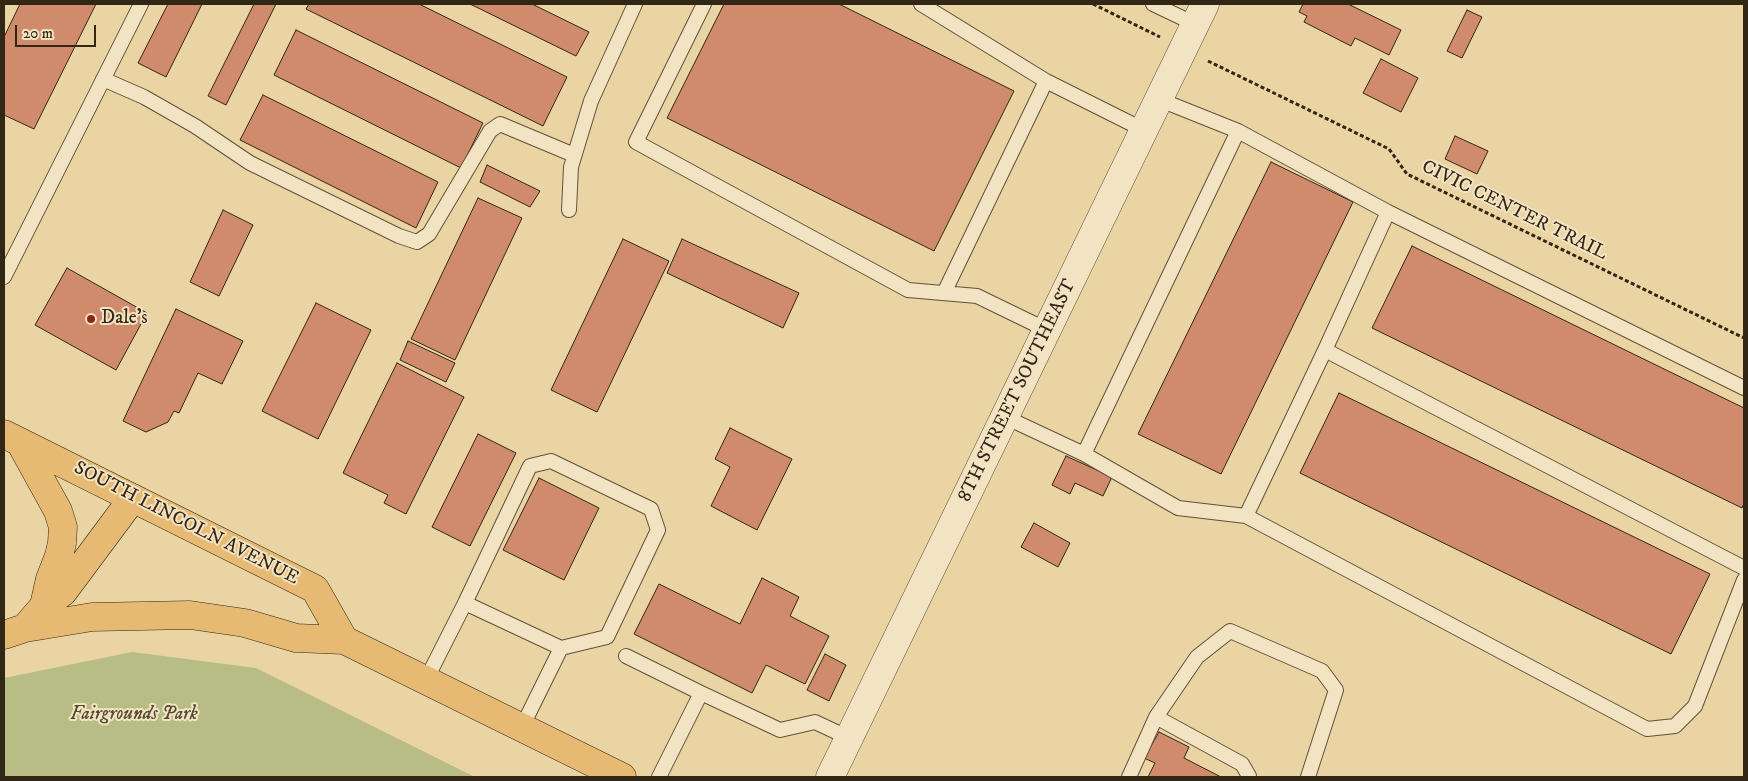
<!DOCTYPE html>
<style>
body{margin:0}
#map{position:relative;width:1748px;height:781px;overflow:hidden;background:#ebd4a3;font-family:"IM FELL DW Pica",serif}
canvas{display:block}
.frame{position:absolute;inset:0;border:5px solid #322615;pointer-events:none}
.scale{position:absolute;left:15px;top:25px;width:81px;height:22px;box-sizing:border-box;border:2px solid #322615;border-top:0;padding-left:6px;font-size:15px;line-height:18px;white-space:nowrap;color:#322615;-webkit-text-stroke:4px #f2e3c3;paint-order:stroke}
</style>
<div id="map">
<canvas width="1748" height="781"></canvas>
<div class="frame"></div>
<div class="scale">20 m</div>
</div>
<script>
const c = document.querySelector('canvas').getContext('2d');
c.lineJoin = 'round';
function fillPath(path, color) { c.fillStyle = color; c.fill(path, 'evenodd'); }
const toPath = rows => new Path2D(rows.map(r => 'M' + r).join(''));
function strokePath(path, color, width, dash) { c.strokeStyle = color; c.lineWidth = width; c.lineCap = dash ? 'butt' : 'round'; c.setLineDash(dash || []); c.stroke(path); }
function label(font, color, halo, rows, align = 'center') {
  c.font = font + ' "IM FELL DW Pica",serif'; c.lineWidth = 4; c.setLineDash([]); c.textBaseline = 'middle'; c.strokeStyle = halo; c.fillStyle = color; for (const [text, x, y, turn = 0] of rows) {
    c.save(); c.translate(x, y); c.rotate((+turn || 0) * Math.PI / 180); c.textAlign = isNaN(turn) ? turn : align; if (halo) c.strokeText(text, 0, 0); c.fillText(text, 0, 0); c.restore();
  }
}
fillPath(toPath([
 [132,652,256,668,475,777,4,777,4,678]
]), '#b7bd85');
const building = toPath([
 [20,4,96,4,34,129,4,115,4,37,20,4],
 [168,4,202,4,166,77,138,63,168,4],
 [254,4,276,4,226,105,208,96,254,4],
 [309,4,419,4,567,77,543,126,306,9,309,4],
 [470,4,532,4,589,32,576,56,470,4],
 [724,4,839,4,1014,91,934,251,667,118,724,4],
 [1303,4,1348,4,1401,30,1389,55,1355,38,1351,46,1304,22,1307,16,1299,12,1303,4],
 [1467,10,1482,17,1462,58,1447,51,1467,10],
 [296,30,483,123,461,168,274,75,296,30],
 [1381,59,1418,78,1401,112,1363,93,1381,59],
 [263,95,438,182,416,228,240,140,263,95],
 [1455,136,1488,151,1477,174,1445,159,1455,136],
 [1271,162,1353,202,1221,474,1138,434,1271,162],
 [487,165,540,191,530,207,480,182,487,165],
 [478,198,522,218,455,360,411,339,478,198],
 [223,210,253,225,219,296,190,282,223,210],
 [623,239,669,261,597,412,551,390,623,239],
 [682,239,799,293,783,328,667,273,682,239],
 [1412,246,1744,408,1744,503,1742,508,1372,328,1412,246],
 [67,268,147,313,116,370,35,325,67,268],
 [316,303,371,330,318,439,262,411,316,303],
 [176,309,243,341,222,384,198,373,179,413,174,411,168,422,146,432,123,421,176,309],
 [408,341,455,363,446,382,400,360,408,341],
 [397,363,464,397,406,514,384,503,388,495,343,473,397,363],
 [1339,393,1710,574,1671,654,1300,473,1339,393],
 [730,428,792,459,757,530,711,506,730,467,715,459,730,428],
 [478,434,516,453,470,546,432,527,478,434],
 [1066,456,1112,477,1103,496,1075,483,1070,494,1052,485,1066,456],
 [539,478,599,508,564,580,503,550,539,478],
 [1034,523,1070,543,1058,567,1021,547,1034,523],
 [762,578,799,597,790,616,829,636,805,684,766,665,752,693,634,634,659,584,740,624,762,578],
 [825,654,846,665,829,701,807,690,825,654],
 [1159,732,1189,747,1184,758,1221,777,1148,777,1155,763,1144,758,1159,732]
]);
fillPath(building, '#d08b6c');
strokePath(building, '#322615', 1);
const lane = toPath([
 [704,4,636,142,908,290,977,296,1047,330],
 [921,4,1046,81,1144,130],
 [1153,4,1195,24],
 [103,79,144,97,195,126,250,163,399,236,417,242,429,234,490,131,500,124,574,155],
 [1158,99,1238,131,1388,212,1744,388],
 [569,210,571,167,591,101,635,4],
 [4,277,141,4],
 [944,293,1046,81],
 [1325,350,1744,568],
 [1005,417,1084,454,1178,508,1246,516,1647,729,1675,726,1695,706,1744,580],
 [1084,454,1238,131],
 [1246,516,1325,350,1388,212],
 [465,603,561,648],
 [626,656,701,693,659,777],
 [426,680,465,603,530,466,551,461,651,509,658,530,607,637,561,648,522,727],
 [701,693,780,730,815,722,849,738],
 [1156,717,1242,764,1249,776,1249,777],
 [1129,777,1156,717,1197,657,1230,631,1322,671,1336,690,1308,777]
]);
const street = toPath([
 [830,777,1205,4]
]);
const highway = toPath([
 [4,434,315,589,344,640],
 [20,442,58,511,63,527,62,543,59,556,50,579,44,606,25,628],
 [44,606,63,592,133,498],
 [4,635,25,628,92,617,190,615,245,623,296,638,344,640,622,777]
]);
strokePath(lane, '#605238', 16);
strokePath(street, '#605238', 29);
strokePath(highway, '#322615', 29);
strokePath(toPath([
 [1093,4,1160,37],
 [1208,61,1389,149,1407,174,1744,338]
]), '#322615', 3, [4, 2.5]);
strokePath(lane, '#f2e3c3', 14);
strokePath(street, '#f2e3c3', 28);
strokePath(highway, '#e6ba72', 28);
for (const [x, y, r, color] of [
 [91,319,5,"#8f2418"]
]) { const dot = new Path2D(); dot.arc(x, y, r, 0, 2 * Math.PI); c.fillStyle = color; c.fill(dot); strokePath(dot, '#f2e3c3', 2); }
label('19px', '#322615', '#f2e3c3', [
 ["CIVIC CENTER TRAIL",1514,211,26],
 ["8TH STREET SOUTHEAST",1018,391,-64],
 ["SOUTH LINCOLN AVENUE",186,524,27]
]);
label('19px', '#322615', '#f2e3c3', [
 ["Dale's",101,319]
], 'left');
label('italic 19px', '#534c31', '#f2e3c3', [
 ["Fairgrounds Park",134,715]
]);
</script>
